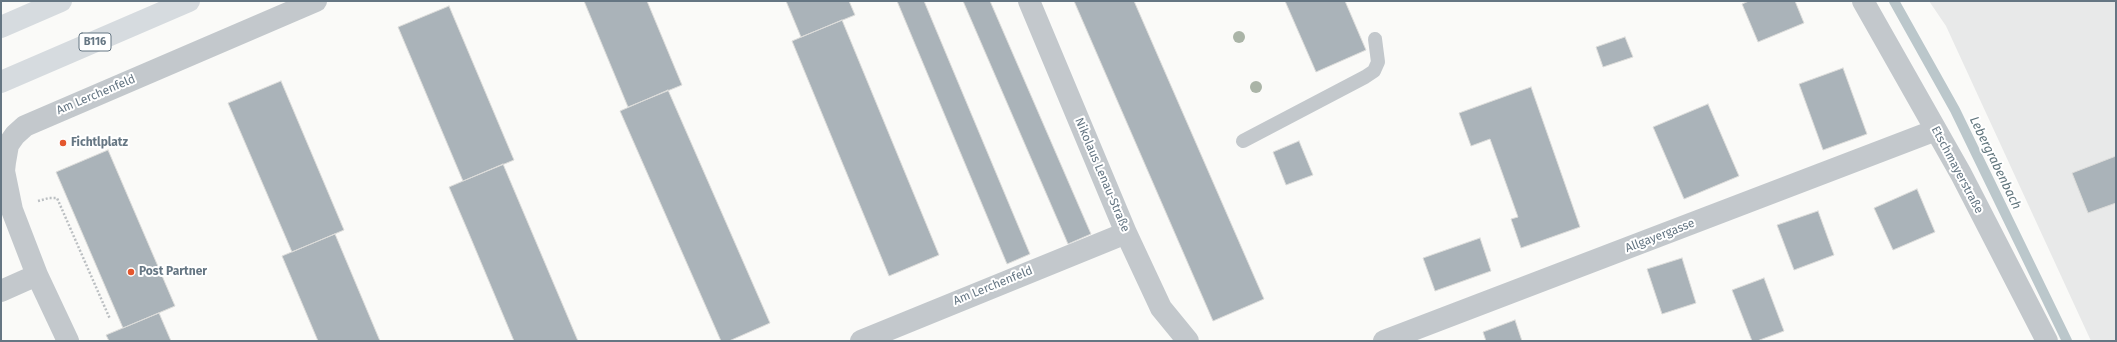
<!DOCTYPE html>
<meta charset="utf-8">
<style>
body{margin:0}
#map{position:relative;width:2117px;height:342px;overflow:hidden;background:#fafaf8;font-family:"Fira Sans",sans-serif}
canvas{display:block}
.frame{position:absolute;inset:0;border:2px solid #657683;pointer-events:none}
</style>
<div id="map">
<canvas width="2117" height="342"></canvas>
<div class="frame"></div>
</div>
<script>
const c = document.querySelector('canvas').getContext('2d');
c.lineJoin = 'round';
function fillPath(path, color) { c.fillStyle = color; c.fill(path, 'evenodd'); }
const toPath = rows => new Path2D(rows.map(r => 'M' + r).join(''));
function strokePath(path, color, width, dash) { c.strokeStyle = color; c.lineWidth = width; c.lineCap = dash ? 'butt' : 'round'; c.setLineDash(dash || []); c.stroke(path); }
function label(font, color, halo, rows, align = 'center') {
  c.font = font + ' "Fira Sans",sans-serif'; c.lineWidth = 4; c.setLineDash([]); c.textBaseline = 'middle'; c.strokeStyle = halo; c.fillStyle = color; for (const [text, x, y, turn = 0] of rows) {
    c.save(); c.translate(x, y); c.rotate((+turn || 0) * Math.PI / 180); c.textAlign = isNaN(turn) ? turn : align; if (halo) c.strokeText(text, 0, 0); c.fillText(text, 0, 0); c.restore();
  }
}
fillPath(toPath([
 [1929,1,2116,1,2116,341,2091,341,1946,26]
]), '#e8e9e9');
strokePath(toPath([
 [1894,1,1955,110,2067,341]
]), '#bbc7cb', 10);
const building = toPath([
 [584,1,647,1,682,85,628,107,584,1],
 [786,1,849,1,855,15,801,37,786,1],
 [897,1,924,1,1030,254,1007,264,897,1],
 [963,1,990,1,1091,234,1068,244,963,1],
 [1074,1,1134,1,1264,299,1213,321,1074,1],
 [1285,1,1345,1,1366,50,1316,72,1285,1],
 [1749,1,1795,1,1804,23,1758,42,1742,4,1749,1],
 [449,6,514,160,463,181,398,27,449,6],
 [842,20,939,255,889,276,792,41,842,20],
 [1625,37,1633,57,1603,67,1596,47,1625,37],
 [1843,68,1867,134,1823,150,1799,84,1843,68],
 [281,81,344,230,292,252,228,103,281,81],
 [1531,87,1580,227,1521,248,1511,219,1518,217,1490,139,1471,146,1459,113,1531,87],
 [668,90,770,323,729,341,721,341,620,111,668,90],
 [1708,104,1739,176,1684,199,1653,127,1708,104],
 [1299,141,1313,175,1286,185,1273,152,1299,141],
 [108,150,175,306,123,328,56,172,108,150],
 [2116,156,2116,203,2088,213,2072,173,2116,156],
 [503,164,578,341,514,341,467,229,449,187,503,164],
 [1917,189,1935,232,1893,250,1874,208,1917,189],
 [1818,211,1834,255,1794,270,1777,225,1818,211],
 [335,234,380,341,318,341,282,256,335,234],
 [1480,238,1491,271,1435,291,1423,258,1480,238],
 [1682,258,1696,303,1662,314,1647,269,1682,258],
 [1764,278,1784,331,1757,341,1752,341,1732,290,1764,278],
 [159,313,171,341,109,341,106,335,159,313],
 [1515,320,1522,341,1486,341,1483,332,1515,320]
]);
fillPath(building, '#aab3b9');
strokePath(building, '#dcdcda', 1);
strokePath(toPath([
 [38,201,49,198,57,198,110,319]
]), '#bbbfc2', 2.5, [2, 2]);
strokePath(toPath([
 [1243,141,1365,77,1374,71,1378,62,1375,39]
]), '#c3c8cc', 14);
strokePath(toPath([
 [1029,1,1126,233,1161,308,1188,341],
 [1863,1,1961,174,2047,341],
 [1,291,37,275],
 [68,341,37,275,12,210,4,171,5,162,8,145,15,135,25,126,316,1],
 [861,341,1126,233],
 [1384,341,1936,130]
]), '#c3c8cc', 22);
strokePath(toPath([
 [1,27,61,1],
 [1,82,189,1]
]), '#d6dbdf', 22);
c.fillStyle = '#aab4a7';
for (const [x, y] of [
 [1239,37],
 [1256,87]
]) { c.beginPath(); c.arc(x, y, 6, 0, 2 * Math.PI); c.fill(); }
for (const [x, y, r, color] of [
 [63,143,4,"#e4572e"],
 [131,272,4,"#e4572e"]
]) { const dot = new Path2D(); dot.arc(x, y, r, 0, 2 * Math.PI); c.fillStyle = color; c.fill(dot); strokePath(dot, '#fff', 1.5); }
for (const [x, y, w] of [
 [95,42,32]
]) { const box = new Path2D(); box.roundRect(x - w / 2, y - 9, w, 18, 3); c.fillStyle = '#fff'; c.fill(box); strokePath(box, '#657683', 1); }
label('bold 11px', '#657683', null, [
 ["B116",95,42]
]);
label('12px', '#657683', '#fff', [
 ["Am Lerchenfeld",96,95,-23],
 ["Etschmayerstraße",1957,170,62],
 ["Nikolaus Lenau-Straße",1102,175,67],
 ["Allgayergasse",1660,236,-21],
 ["Am Lerchenfeld",993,286,-22]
]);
label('bold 12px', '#657683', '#fff', [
 ["Fichtlplatz",71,143],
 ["Post Partner",139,272]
], 'left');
label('italic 13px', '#60757c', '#fff', [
 ["Lebergrabenbach",1995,163,64]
]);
</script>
